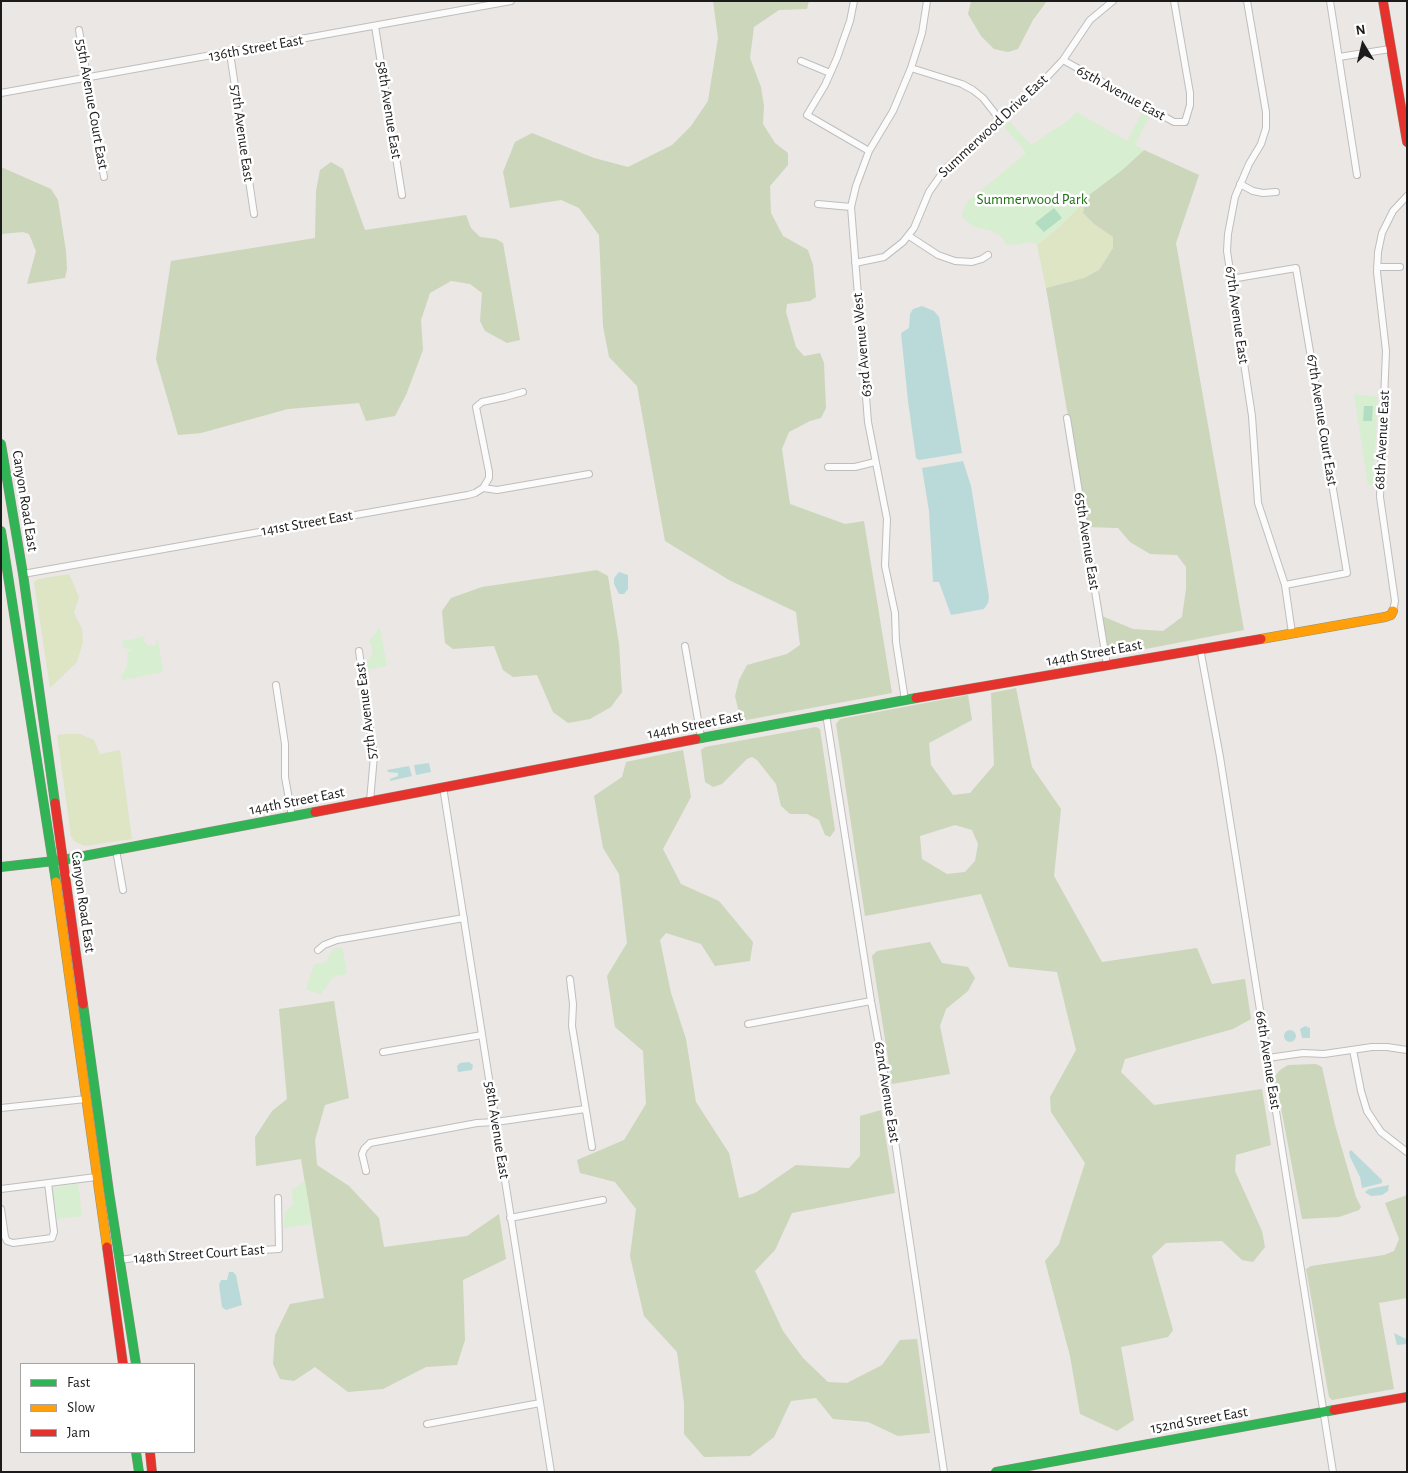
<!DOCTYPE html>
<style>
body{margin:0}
#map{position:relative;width:1408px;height:1473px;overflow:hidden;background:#eae7e4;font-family:"Alegreya Sans",sans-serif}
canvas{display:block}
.frame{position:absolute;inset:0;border:2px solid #1b1b1b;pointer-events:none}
.legend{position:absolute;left:20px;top:1363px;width:175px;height:90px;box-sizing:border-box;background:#fff;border:1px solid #a4a4a4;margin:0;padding:6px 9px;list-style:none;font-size:15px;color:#1b1b1b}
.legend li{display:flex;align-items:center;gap:10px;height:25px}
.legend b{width:25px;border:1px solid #a4a4a4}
.north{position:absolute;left:1338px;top:20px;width:50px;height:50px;-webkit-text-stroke:4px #fff;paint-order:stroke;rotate:351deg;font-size:14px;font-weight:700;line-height:20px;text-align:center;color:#1b1b1b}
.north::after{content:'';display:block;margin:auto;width:18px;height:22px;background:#1b1b1b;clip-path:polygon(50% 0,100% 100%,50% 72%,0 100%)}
</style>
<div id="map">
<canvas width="1408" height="1473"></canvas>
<div class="frame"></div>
<ul class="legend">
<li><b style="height:6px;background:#30b455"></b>Fast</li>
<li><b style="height:6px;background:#ff9f0a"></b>Slow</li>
<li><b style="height:6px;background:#e5322d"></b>Jam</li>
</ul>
<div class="north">N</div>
</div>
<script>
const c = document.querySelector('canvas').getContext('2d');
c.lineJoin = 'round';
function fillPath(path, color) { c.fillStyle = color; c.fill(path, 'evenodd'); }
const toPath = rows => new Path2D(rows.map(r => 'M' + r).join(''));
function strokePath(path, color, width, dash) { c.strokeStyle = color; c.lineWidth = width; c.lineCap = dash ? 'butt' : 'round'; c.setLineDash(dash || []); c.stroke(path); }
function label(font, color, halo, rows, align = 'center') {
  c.font = font + ' "Alegreya Sans",sans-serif'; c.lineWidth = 5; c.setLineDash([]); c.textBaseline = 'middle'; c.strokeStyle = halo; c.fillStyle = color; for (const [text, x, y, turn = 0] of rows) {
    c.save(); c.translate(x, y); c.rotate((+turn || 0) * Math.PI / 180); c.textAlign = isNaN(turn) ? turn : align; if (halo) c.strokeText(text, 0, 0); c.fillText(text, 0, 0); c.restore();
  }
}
fillPath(toPath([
 [1085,201,1083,213,1094,224,1113,237,1113,248,1099,270,1084,278,1046,288,1037,245,1058,228],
 [69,574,79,597,74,613,82,629,83,642,77,662,50,688,34,582,39,579],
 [68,734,80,734,94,740,100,754,120,750,132,839,85,846,74,841,71,836,57,735]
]), '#dde5c5');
fillPath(toPath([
 [713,1,809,1,807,9,779,10,754,27,750,58,761,87,764,106,763,124,775,143,788,153,788,165,770,186,771,213,783,236,808,250,813,265,816,297,810,301,787,304,786,312,796,347,804,356,820,353,824,363,826,408,821,418,810,421,789,432,782,449,790,504,845,524,864,521,892,693,741,721,735,696,739,680,747,665,787,654,800,645,796,612,729,580,665,541,637,386,609,357,603,326,599,235,579,208,561,200,510,208,503,172,515,142,532,133,594,158,628,167,672,145,691,126,708,101,718,38],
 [971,1,1047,1,1033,20,1018,49,1008,52,994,49,981,36,968,14],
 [1144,150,1199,175,1176,243,1244,630,1109,656,1102,616,1133,629,1163,631,1182,617,1186,589,1186,567,1177,555,1150,554,1130,542,1118,528,1087,527,1046,288,1084,278,1099,270,1113,248,1113,237,1094,224,1083,213,1086,197,1122,170],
 [331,162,343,169,365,230,466,215,471,228,480,237,496,239,503,243,520,340,507,343,485,331,480,321,482,293,470,284,451,281,430,293,421,320,423,350,406,395,395,416,366,421,359,403,288,409,201,433,178,435,156,359,171,261,315,238,316,191,320,170],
 [1,167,51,189,58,200,66,251,67,269,65,278,27,284,36,251,29,234,23,232,1,234],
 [597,570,608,576,619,644,622,692,611,707,590,719,568,723,553,712,537,675,513,677,503,670,494,646,453,649,445,643,442,611,451,598,482,587],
 [1016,688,1032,767,1061,809,1054,876,1102,962,1197,948,1212,984,1245,979,1251,1019,1233,1029,1125,1059,1121,1072,1154,1105,1262,1089,1271,1145,1236,1155,1235,1171,1262,1231,1265,1247,1253,1262,1242,1260,1222,1241,1166,1243,1152,1256,1173,1330,1168,1337,1121,1347,1134,1420,1117,1431,1080,1414,1070,1356,1045,1261,1059,1244,1085,1163,1051,1112,1050,1097,1076,1050,1057,972,1009,967,981,894,865,916,836,724,840,719,968,695,972,720,929,743,931,765,953,795,970,793,994,765,991,693],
 [955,825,972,830,978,844,975,861,965,872,947,874,922,859,920,836],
 [816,727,820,729,835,830,830,837,825,835,819,820,807,814,790,814,781,806,776,784,757,760,752,757,747,759,722,784,713,787,705,782,701,750,705,747],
 [683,750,691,797,663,849,681,884,719,901,753,942,750,961,715,966,701,944,666,933,660,940,671,993,686,1039,696,1102,729,1153,739,1198,755,1193,796,1165,849,1168,860,1156,860,1116,881,1110,895,1193,792,1213,775,1250,755,1271,783,1331,803,1358,828,1382,847,1383,882,1365,900,1340,917,1339,930,1433,898,1436,868,1422,833,1419,816,1398,791,1401,774,1437,750,1456,704,1457,684,1434,684,1403,677,1352,644,1316,630,1256,636,1209,615,1182,580,1173,577,1160,624,1140,646,1104,643,1051,615,1027,607,976,627,943,619,874,603,848,594,796,622,777,626,762],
 [930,942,942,963,968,967,975,978,968,991,946,1009,940,1026,950,1074,892,1084,872,956,877,951],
 [334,1001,349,1098,325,1105,315,1140,317,1165,349,1186,379,1218,384,1247,467,1236,499,1214,506,1259,463,1280,465,1340,457,1365,426,1367,383,1389,348,1392,315,1367,294,1381,280,1379,273,1364,275,1335,290,1304,324,1298,301,1159,256,1166,255,1137,272,1111,287,1099,279,1009],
 [1316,1064,1322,1067,1335,1125,1356,1197,1361,1207,1359,1210,1339,1217,1302,1219,1275,1076,1280,1070,1288,1065],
 [1407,1195,1407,1298,1379,1303,1394,1389,1332,1400,1329,1397,1306,1269,1311,1266,1384,1255,1394,1251,1399,1239,1385,1203]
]), '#cbd6bb');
fillPath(toPath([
 [1143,111,1150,115,1135,145,1144,150,1122,170,1086,197,1085,201,1058,228,1037,245,1031,242,1012,245,1011,244,1006,245,1003,238,993,231,975,227,964,219,962,214,966,203,1026,153,1004,126,1010,122,1031,145,1066,122,1076,112,1127,141],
 [1354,394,1378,397,1373,485,1368,485],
 [380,628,387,666,366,670,365,665,373,653,372,647,369,641],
 [147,636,143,640,147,645,156,645,156,641,158,640,163,672,122,680,121,678,127,666,128,652,133,650,124,648,122,641],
 [342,947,347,974,333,977,321,994,306,989,314,965,326,962,333,949],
 [305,1181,312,1224,284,1228,285,1212,293,1204,292,1190],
 [78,1183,82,1216,57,1219,53,1192,54,1188]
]), '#d7eed1');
fillPath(toPath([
 [1054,208,1062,218,1044,232,1035,223],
 [1364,406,1373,406,1372,421,1363,421]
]), '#b3ddc2');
fillPath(toPath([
 [922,306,934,311,939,317,962,453,919,460,916,458,908,401,901,333,909,328,910,314,913,309],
 [963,461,971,486,989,597,988,603,984,609,951,615,939,582,933,582,929,511,922,468],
 [619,572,628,575,628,589,624,594,619,594,614,584,614,578],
 [429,763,431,772,416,775,414,765],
 [409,766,412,776,390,781,390,779,398,776,398,773,388,772,387,770],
 [1305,1026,1310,1028,1310,1038,1302,1038,1300,1029],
 '1284 1036a6 6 0 1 1 12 0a6 6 0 1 1-12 0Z',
 [469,1062,473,1065,472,1070,458,1072,457,1066,460,1063],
 [1351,1150,1382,1180,1382,1183,1362,1188,1360,1177,1350,1157,1349,1152],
 [1389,1185,1388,1191,1382,1195,1371,1196,1366,1193,1365,1192,1369,1189],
 [229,1272,233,1272,236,1275,242,1305,226,1310,222,1307,219,1285,221,1280,227,1280],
 [1394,1333,1406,1339,1407,1344,1397,1345]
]), '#badada');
const street = toPath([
 [854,1,850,21,837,58,825,85,807,115,869,151],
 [1247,1,1266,112,1266,128,1261,144,1249,164,1235,197,1228,234,1227,251,1252,416,1258,503,1285,585,1292,633],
 [1330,1,1357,175],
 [375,26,402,195],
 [79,30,104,177],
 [230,53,254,214],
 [1339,57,1390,49],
 [1063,60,1174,122,1185,122,1190,105,1190,93,1174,1],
 [801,61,830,73],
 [911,68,962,84,973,90,983,98,1001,121],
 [1,93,511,1],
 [1240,184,1253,191,1263,193,1276,192],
 [818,204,851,207],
 [909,236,938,255,955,261,972,262,982,259,988,255],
 [855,263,884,257,903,242,914,228,929,192,945,169,1033,92,1063,60,1090,20,1113,1],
 [1377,267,1400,267],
 [1231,279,1296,268,1347,573,1285,585],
 [1067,418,1107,665],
 [828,467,855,467,875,462],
 [483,488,489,478,489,472,476,407,482,402,505,397,523,392],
 [23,574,468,495,475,493,483,488,497,490,589,474],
 [1393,611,1395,601,1380,497,1386,351,1377,272,1378,252,1382,233,1393,211,1407,196],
 [685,646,701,737],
 [1200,648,1220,757,1333,1472],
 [359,651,374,756,370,801],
 [276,685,285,744,285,777,292,816],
 [905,700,896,642,895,613,885,566,887,519,868,422,851,207,856,186,869,151,893,111,911,68,922,33,927,1],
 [826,714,871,1001,888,1094,944,1472],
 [443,787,551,1472],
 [116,850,123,890],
 [318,950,324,945,337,940,464,918],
 [570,979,573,1004,572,1026,592,1147],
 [748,1024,871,1001],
 [1353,1050,1361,1091,1367,1111,1381,1132,1407,1152],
 [383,1052,482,1035],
 [1268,1058,1303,1053,1324,1054,1372,1047,1387,1047,1407,1050],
 [1,1108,86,1099],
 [366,1171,362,1154,364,1149,370,1143,477,1123,496,1122,585,1109],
 [1,1189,96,1177],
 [1,1209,5,1237,7,1241,13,1243,52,1238,54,1232,48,1183],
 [510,1218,603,1200],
 [120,1260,141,1257,279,1249,278,1198],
 [427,1424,540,1403]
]);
const fast = toPath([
 [1,444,23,574,55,803],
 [1,531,56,882],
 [696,739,916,698],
 [1,867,63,860,315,812],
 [83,1004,109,1192,136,1364],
 [136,1452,139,1472],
 [996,1472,1334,1410]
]);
const slow = toPath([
 [1261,639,1385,617,1391,615,1393,611],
 [56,882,107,1247]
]);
const jam = toPath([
 [1383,1,1407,142],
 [916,698,1261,639],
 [55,803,83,1004],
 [315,812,696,739],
 [107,1247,123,1364],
 [1334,1410,1407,1397],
 [150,1452,152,1472]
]);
strokePath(street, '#bfbebc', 8);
strokePath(fast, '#928f7e', 10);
strokePath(slow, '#928f7e', 10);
strokePath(jam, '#928f7e', 10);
strokePath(street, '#fcfbfb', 6);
strokePath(fast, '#30b455', 9);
strokePath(slow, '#ff9f0a', 9);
strokePath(jam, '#e5322d', 9);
label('15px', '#1b1b1b', '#fff', [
 ["136th Street East",256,48,-10],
 ["65th Avenue East",1121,93,29],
 ["55th Avenue Court East",92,104,80],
 ["58th Avenue East",389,110,81],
 ["Summerwood Drive East",993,126,-43],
 ["57th Avenue East",242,133,82],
 ["67th Avenue East",1237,315,82],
 ["63rd Avenue West",862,345,-95],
 ["67th Avenue Court East",1322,420,81],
 ["68th Avenue East",1382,440,-87],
 ["Canyon Road East",25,501,81],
 ["141st Street East",307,523,-10],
 ["65th Avenue East",1087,541,81],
 ["144th Street East",1094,653,-10],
 ["57th Avenue East",366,711,-97],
 ["144th Street East",695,725,-11],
 ["144th Street East",297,801,-11],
 ["Canyon Road East",83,902,82],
 ["66th Avenue East",1268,1060,81],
 ["62nd Avenue East",887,1092,81],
 ["58th Avenue East",497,1130,81],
 ["148th Street Court East",199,1254,-4],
 ["152nd Street East",1199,1420,-10]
]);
label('15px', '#1f6f14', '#fff', [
 ["Summerwood Park",1032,199]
]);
</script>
